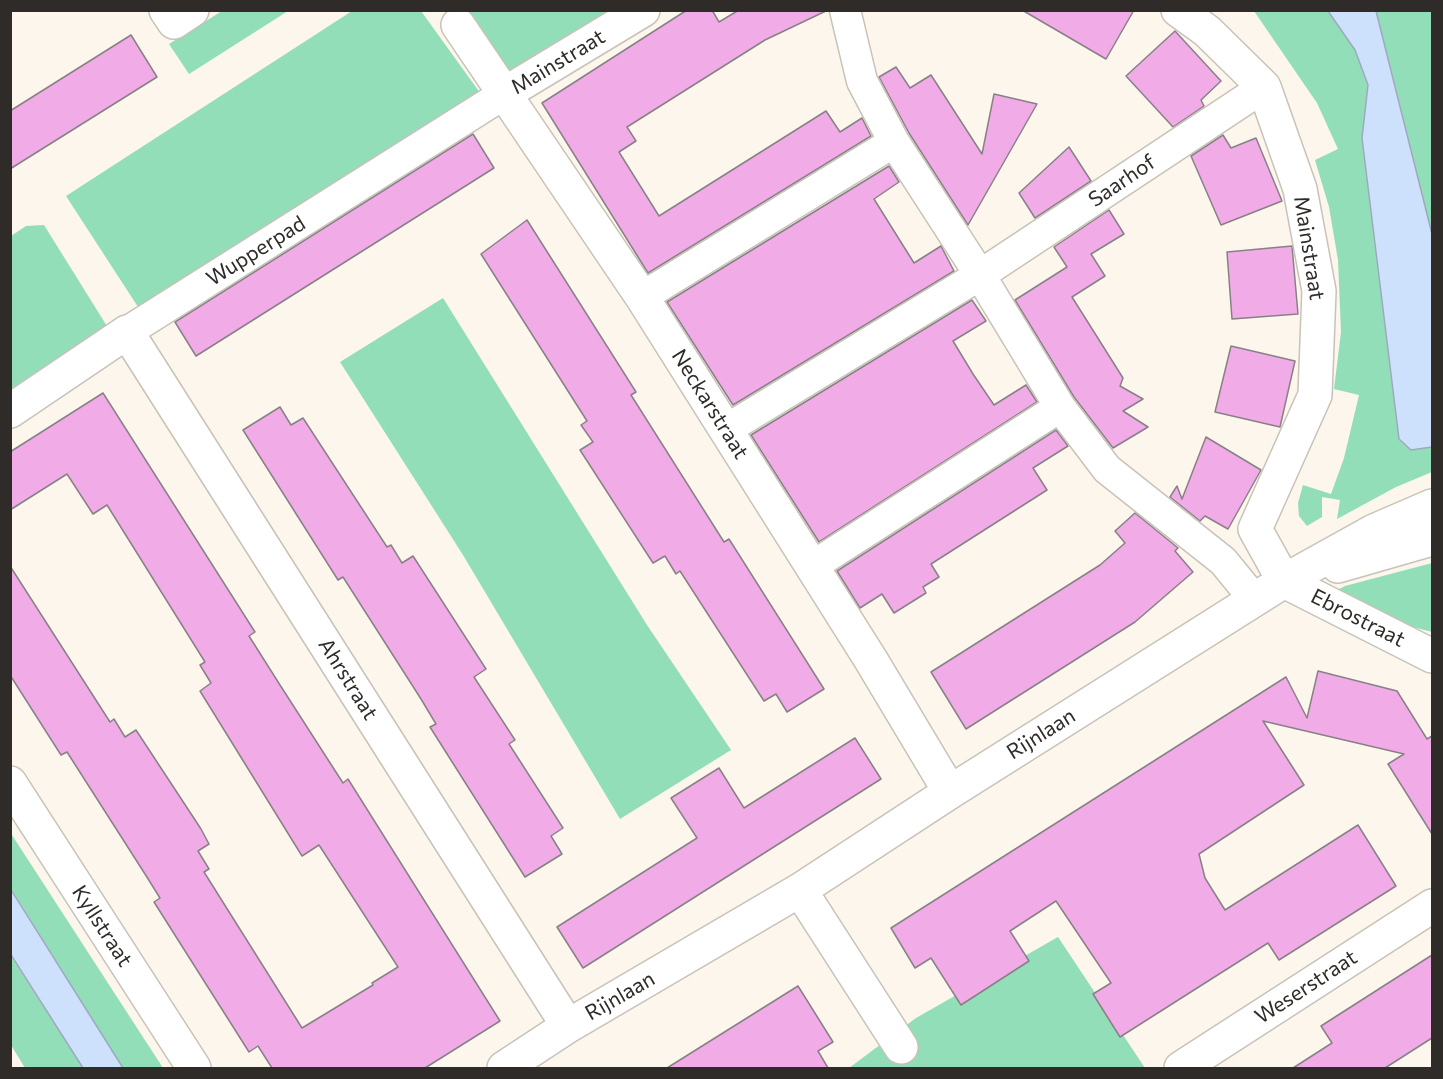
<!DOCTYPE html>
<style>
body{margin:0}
#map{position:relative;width:1443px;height:1079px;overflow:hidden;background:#fcf6ec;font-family:Commissioner,sans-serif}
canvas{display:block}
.frame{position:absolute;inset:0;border:12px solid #2e2b28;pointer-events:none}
</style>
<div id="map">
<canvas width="1443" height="1079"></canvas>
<div class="frame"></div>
</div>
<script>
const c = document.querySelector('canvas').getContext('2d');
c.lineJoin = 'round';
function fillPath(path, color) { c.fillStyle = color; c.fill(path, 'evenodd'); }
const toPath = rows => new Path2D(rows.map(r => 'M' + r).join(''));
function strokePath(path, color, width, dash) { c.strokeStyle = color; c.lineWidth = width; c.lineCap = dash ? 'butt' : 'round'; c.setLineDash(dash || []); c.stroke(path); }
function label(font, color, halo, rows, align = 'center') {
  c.font = font + ' Commissioner,sans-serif'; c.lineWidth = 6; c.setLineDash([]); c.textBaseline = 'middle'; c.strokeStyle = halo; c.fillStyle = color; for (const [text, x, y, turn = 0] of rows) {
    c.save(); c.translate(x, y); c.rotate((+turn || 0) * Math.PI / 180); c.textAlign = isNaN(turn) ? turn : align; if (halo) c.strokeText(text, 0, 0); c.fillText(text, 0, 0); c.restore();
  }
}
fillPath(toPath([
 [222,11,288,11,189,74,169,44],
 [352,11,421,11,483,97,140,310,66,196],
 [457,11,618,11,507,82],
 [1254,11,1328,11,1355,50,1368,85,1362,138,1411,450,1432,447,1432,472,1396,487,1337,519,1340,500,1322,497,1322,517,1307,526,1299,516,1298,503,1303,485,1331,494,1344,458,1359,395,1334,389,1341,332,1338,260,1329,207,1315,160,1338,149,1317,103],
 [1376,11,1432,11,1432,234,1393,77],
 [44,225,110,331,11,397,11,236,26,226],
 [443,298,647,625,731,750,620,819,463,555,340,362],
 [1432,563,1432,632,1356,612,1326,596,1345,586],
 [10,832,163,1068,123,1068,11,888],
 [1058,937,1145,1068,849,1068,916,1018],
 [10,955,83,1068,25,1068,11,1045]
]), '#91deb9');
const water = toPath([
 [1328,11,1376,11,1432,234,1432,447,1411,450,1399,439,1362,138,1368,85,1355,50,1328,11],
 [10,888,101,1033,123,1068,83,1068,11,955,10,888]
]);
fillPath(water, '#cde1fd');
strokePath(water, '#9daabd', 1.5);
const building = toPath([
 [687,10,712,10,719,22,739,10,828,10,765,40,627,127,636,141,619,152,659,216,826,111,840,132,862,118,871,136,648,273,542,103,687,10],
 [1022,10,1134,10,1106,59,1022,10],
 [1175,31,1221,81,1201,100,1204,106,1173,127,1126,76,1175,31],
 [131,35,157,77,10,169,10,111,131,35],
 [896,67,910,88,931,75,982,154,994,94,1037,104,968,225,909,133,879,77,896,67],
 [473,134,494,168,196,356,175,322,473,134],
 [1223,135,1231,148,1256,138,1282,201,1221,225,1191,156,1223,135],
 [1069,147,1091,181,1035,218,1019,193,1069,147],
 [889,166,899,182,874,199,914,263,941,246,954,271,733,405,667,302,889,166],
 [1109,210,1124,234,1091,254,1105,276,1072,297,1123,378,1120,386,1143,399,1123,411,1148,427,1113,448,1074,397,1015,300,1067,267,1054,247,1109,210],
 [527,220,636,392,631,395,724,542,729,539,824,689,787,712,776,694,764,701,680,571,676,574,665,556,653,563,580,450,593,442,581,425,587,421,481,254,527,220],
 [1292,246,1298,314,1232,319,1227,252,1292,246],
 [972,300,986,321,953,341,973,374,994,405,1026,385,1037,402,819,542,751,435,972,300],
 [1231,346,1295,361,1280,427,1215,412,1231,346],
 [103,393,255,632,249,636,280,685,343,783,348,779,500,1021,425,1068,272,1068,258,1046,249,1052,154,902,160,898,145,874,67,752,61,755,10,675,10,566,110,722,114,719,125,737,136,730,201,829,209,844,198,851,209,869,204,872,302,1028,373,985,372,983,398,967,319,845,302,856,200,691,211,683,200,665,205,662,107,505,93,514,67,474,10,510,10,452,103,393],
 [280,407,291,425,303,418,387,547,391,545,402,563,413,556,486,669,474,677,515,740,509,744,563,828,551,836,562,854,525,877,430,727,436,724,421,699,343,577,338,580,243,430,280,407],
 [1056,430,1068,446,1033,468,1047,490,931,564,939,577,923,587,926,593,894,613,882,594,860,608,837,571,1056,430],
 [1206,437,1261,470,1228,529,1205,516,1200,521,1170,497,1177,486,1182,499,1206,437],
 [1135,513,1178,548,1175,551,1193,572,1135,622,966,729,931,672,1100,565,1125,543,1115,531,1135,513],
 [1318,671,1397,691,1427,739,1432,736,1432,834,1388,764,1404,754,1263,721,1304,785,1199,854,1205,878,1225,910,1358,825,1396,886,1279,960,1268,943,1120,1037,1093,994,1111,983,1056,901,1010,931,1029,961,961,1005,931,958,915,968,891,928,1286,677,1307,718,1318,671],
 [855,738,881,779,583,968,557,927,697,838,671,798,719,768,744,808,855,738],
 [1432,955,1432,1038,1385,1068,1293,1068,1332,1043,1321,1026,1432,955],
 [798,986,833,1042,818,1051,828,1068,667,1068,798,986]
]);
fillPath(building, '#f1ace7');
strokePath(building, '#888087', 1.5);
const pedestrian = toPath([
 [845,10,862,81,894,142,980,275,1060,407,1107,469,1223,561,1255,600],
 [642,297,894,142],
 [127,332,504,94],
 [727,429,980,275,1264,87],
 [811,567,1060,407]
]);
const minor = toPath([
 [166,10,174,22,192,10],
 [1178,10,1207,31,1264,87,1300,189,1319,291,1315,395,1255,529,1284,581],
 [458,25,642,297,871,660,950,792],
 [504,94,643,10],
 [10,411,127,332,568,1026],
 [1338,566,1432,539],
 [1284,581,1432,656],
 [10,783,194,1068],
 [800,890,901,1047],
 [504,1068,568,1026,800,890,950,792,1284,581,1374,531,1432,506],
 [1181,1068,1432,906]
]);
strokePath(pedestrian, '#c8c2b8', 33);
strokePath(minor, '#c8c2b8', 36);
strokePath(pedestrian, '#fff', 30);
strokePath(minor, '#fff', 33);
label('21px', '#2e2b28', '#fff', [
 ["Mainstraat",558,62,-31],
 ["Saarhof",1122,181,-34],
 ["Mainstraat",1309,248,81],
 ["Wupperpad",256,251,-32],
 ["Neckarstraat",710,404,58],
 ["Ebrostraat",1358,618,27],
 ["Ahrstraat",348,679,58],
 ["Rijnlaan",1041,734,-32],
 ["Kyllstraat",102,926,57],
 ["Weserstraat",1306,987,-33],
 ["Rijnlaan",620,996,-30]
]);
</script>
